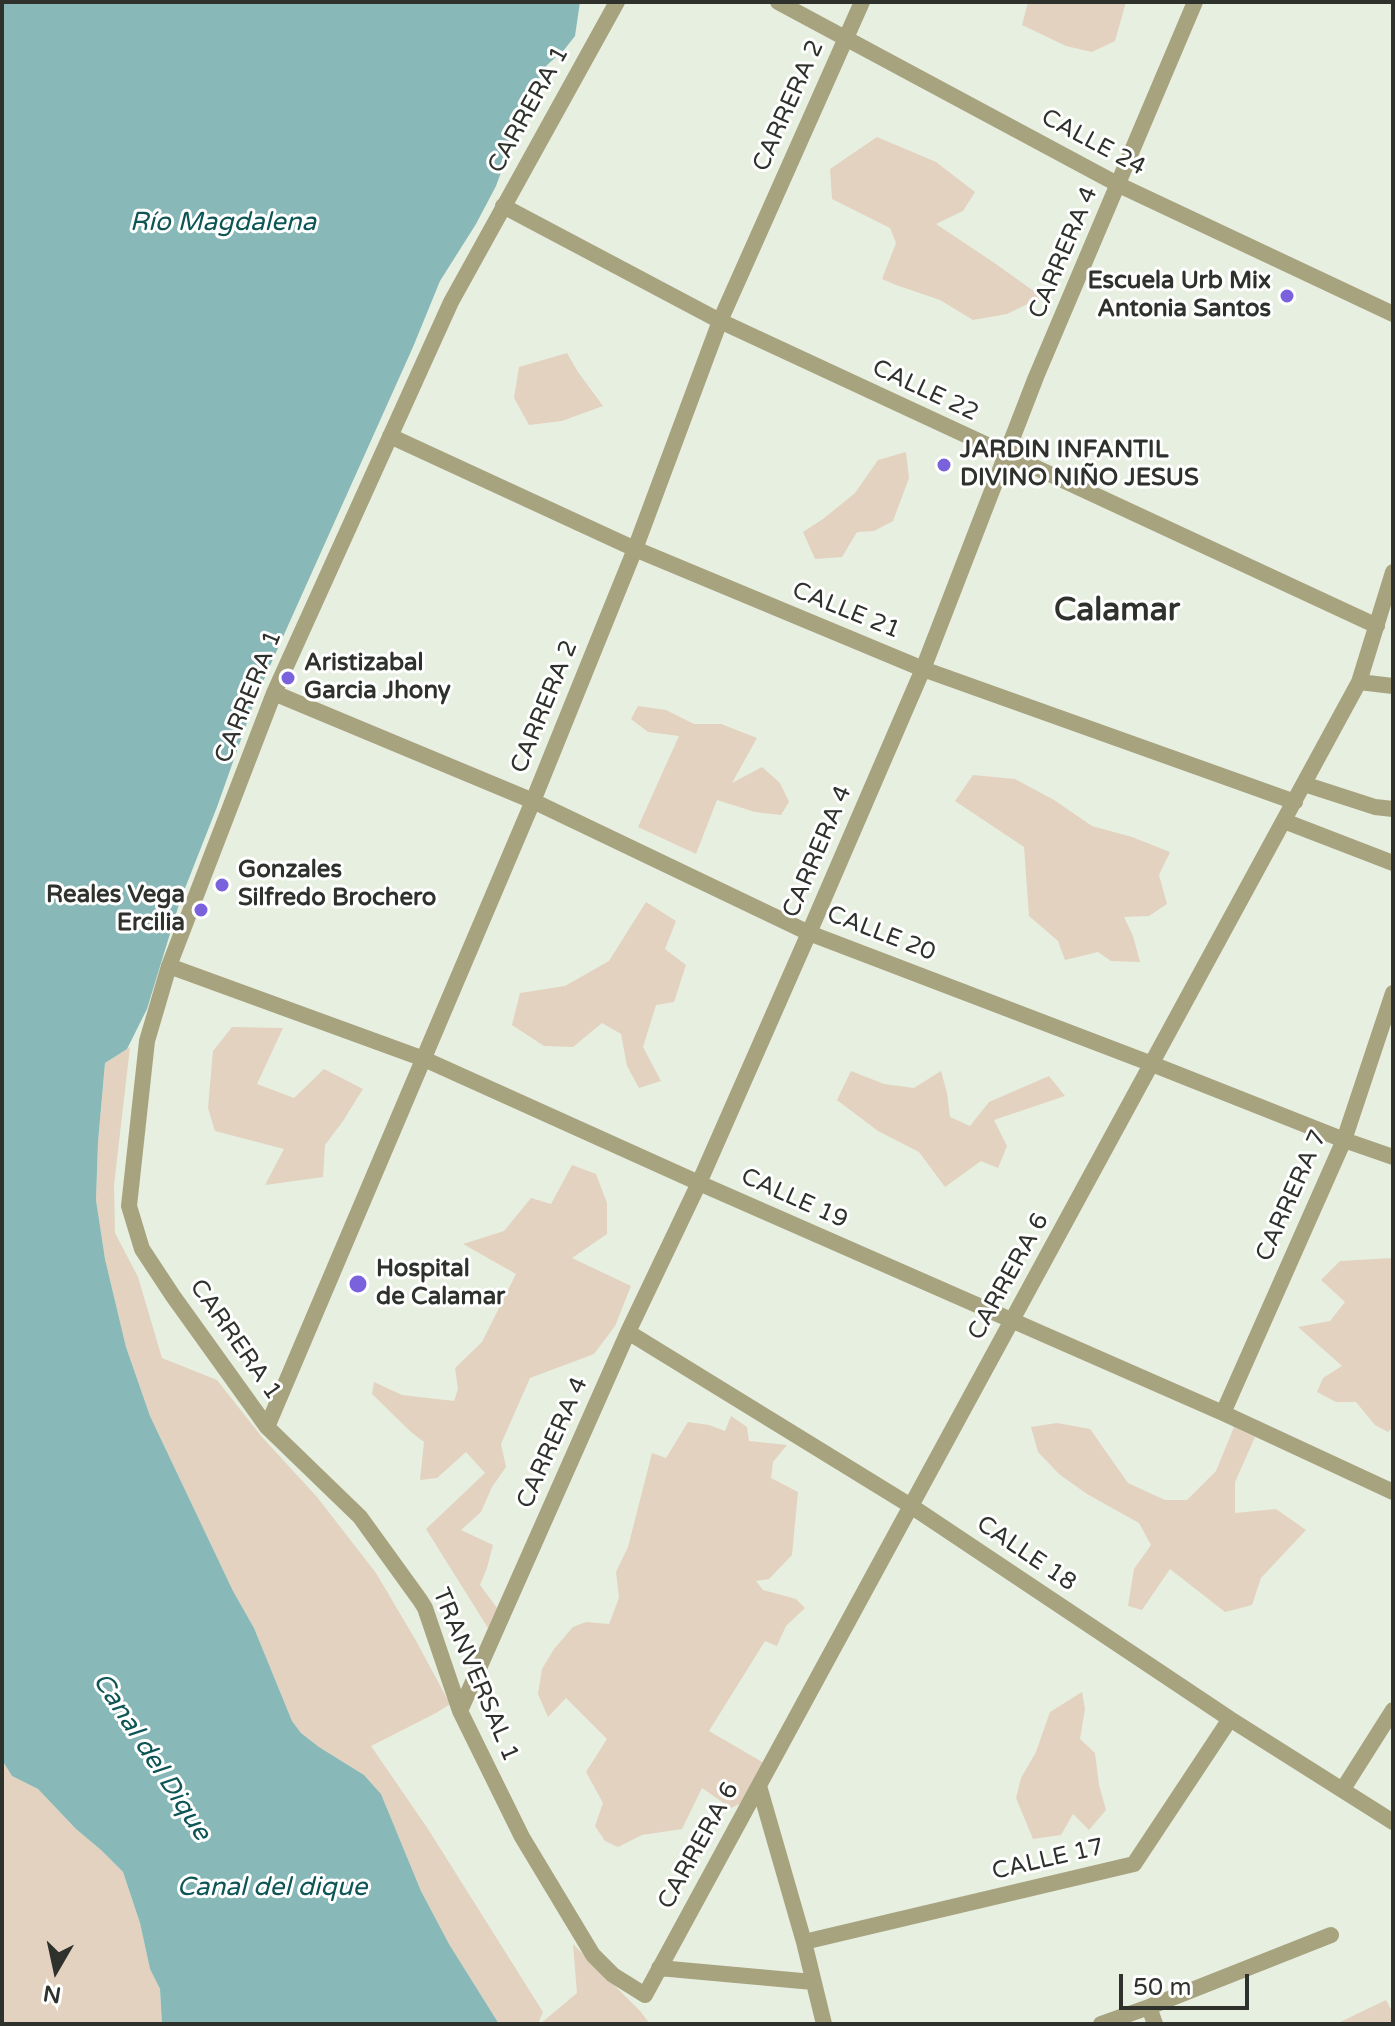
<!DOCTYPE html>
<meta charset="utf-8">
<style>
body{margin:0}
#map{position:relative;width:1395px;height:2026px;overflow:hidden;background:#e7efe1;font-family:"Varela Round",sans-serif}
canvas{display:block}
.frame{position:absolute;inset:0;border:4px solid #2e312c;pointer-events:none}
.north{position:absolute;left:16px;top:1930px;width:80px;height:80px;-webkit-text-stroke:6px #fff;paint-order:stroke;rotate:189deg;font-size:22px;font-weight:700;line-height:32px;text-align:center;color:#2e312c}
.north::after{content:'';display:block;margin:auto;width:28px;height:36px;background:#2e312c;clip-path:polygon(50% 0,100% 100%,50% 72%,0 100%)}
.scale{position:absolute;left:1119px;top:1974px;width:130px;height:36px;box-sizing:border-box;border:4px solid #2e312c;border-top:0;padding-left:10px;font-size:24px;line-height:28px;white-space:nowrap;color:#2e312c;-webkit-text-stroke:6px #fff;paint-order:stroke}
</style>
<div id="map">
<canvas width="1395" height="2026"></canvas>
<div class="frame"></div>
<div class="north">N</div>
<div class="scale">50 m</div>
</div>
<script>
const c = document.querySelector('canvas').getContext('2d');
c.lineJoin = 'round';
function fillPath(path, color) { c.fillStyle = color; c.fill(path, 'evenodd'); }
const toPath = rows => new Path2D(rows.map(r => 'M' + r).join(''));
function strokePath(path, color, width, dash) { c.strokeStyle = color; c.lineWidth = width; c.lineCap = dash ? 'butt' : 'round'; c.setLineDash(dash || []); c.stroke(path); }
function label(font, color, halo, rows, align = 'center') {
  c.font = font + ' "Varela Round",sans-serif'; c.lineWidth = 6; c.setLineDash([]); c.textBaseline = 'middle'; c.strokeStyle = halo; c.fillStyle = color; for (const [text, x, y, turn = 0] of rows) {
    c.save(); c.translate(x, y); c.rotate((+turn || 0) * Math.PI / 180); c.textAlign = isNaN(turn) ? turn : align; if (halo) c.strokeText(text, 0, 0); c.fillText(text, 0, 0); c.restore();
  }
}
fillPath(toPath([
 [1028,2,1126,2,1115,41,1092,52,1066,46,1022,25],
 [877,137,936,162,975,192,963,211,936,224,993,262,1042,297,1007,314,973,320,940,300,896,285,882,279,896,243,890,228,832,199,830,169],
 [567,353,578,372,603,406,562,421,529,425,514,398,519,367],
 [906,452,909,478,893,521,874,531,857,532,842,557,815,559,803,532,823,519,855,493,878,460],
 [638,706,666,710,694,724,721,724,757,738,732,783,762,767,780,783,789,802,781,815,755,812,717,800,696,854,638,827,679,736,648,732,631,719],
 [973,775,1015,779,1054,800,1092,826,1132,837,1170,852,1159,875,1167,904,1149,916,1124,917,1133,936,1140,962,1111,961,1098,952,1065,960,1058,941,1029,916,1024,847,955,801],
 [646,902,676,921,665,949,686,965,674,1002,656,1005,643,1047,661,1081,639,1088,627,1066,621,1034,602,1023,573,1047,544,1046,512,1025,520,993,565,986,609,961],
 [232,1027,283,1028,257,1084,294,1098,324,1069,363,1089,343,1121,325,1145,323,1177,265,1185,284,1149,215,1131,208,1108,213,1051],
 [130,1047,114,1185,115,1233,138,1277,162,1358,217,1380,262,1437,317,1497,376,1573,415,1639,450,1704,436,1713,371,1746,428,1829,543,2012,538,2024,499,2024,449,1944,421,1891,381,1794,364,1775,319,1747,301,1733,292,1721,254,1628,233,1591,150,1416,126,1347,105,1259,96,1200,98,1142,105,1063],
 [851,1071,884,1084,914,1088,941,1071,947,1093,950,1117,970,1126,989,1102,1049,1076,1065,1096,994,1120,1007,1146,998,1168,981,1161,945,1187,919,1152,878,1131,837,1100],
 [572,1165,596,1174,607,1203,607,1234,572,1258,631,1286,615,1326,594,1354,530,1378,501,1444,506,1467,492,1487,481,1512,461,1530,493,1545,487,1568,480,1585,497,1608,488,1628,426,1529,485,1473,466,1452,437,1478,420,1480,424,1442,411,1432,372,1394,374,1382,402,1395,454,1401,458,1389,455,1368,482,1342,516,1274,463,1244,504,1231,531,1198,551,1204],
 [1393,1258,1393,1427,1388,1432,1375,1425,1356,1402,1336,1402,1317,1392,1323,1378,1342,1366,1298,1327,1330,1321,1345,1302,1321,1280,1340,1261],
 [731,1416,747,1427,749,1441,787,1445,773,1462,771,1478,798,1492,792,1555,769,1579,756,1581,763,1590,796,1599,805,1608,786,1626,777,1646,765,1641,709,1731,764,1763,746,1801,731,1808,702,1788,682,1829,642,1835,618,1847,605,1841,595,1826,603,1803,586,1772,607,1739,566,1698,548,1717,538,1694,542,1669,554,1649,573,1627,586,1622,609,1624,619,1598,616,1572,628,1547,652,1453,666,1458,688,1422,709,1425,725,1431],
 [1057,1423,1090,1429,1128,1483,1165,1500,1187,1500,1216,1471,1234,1427,1255,1437,1235,1482,1235,1513,1276,1509,1306,1530,1261,1578,1252,1605,1225,1612,1170,1569,1142,1610,1128,1606,1134,1569,1151,1545,1139,1523,1087,1494,1059,1474,1038,1452,1031,1427],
 [1082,1692,1085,1709,1080,1739,1095,1753,1099,1785,1106,1810,1089,1830,1073,1814,1061,1835,1033,1839,1016,1798,1021,1778,1036,1752,1050,1712],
 [2,1760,12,1776,38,1789,76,1829,101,1850,123,1872,140,1923,150,1969,160,1989,162,2024,2,2024],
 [573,1944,640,2011,650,2024,540,2024,577,1993],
 [1386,2000,1393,2013,1393,2024,1336,2024]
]), '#e3d2bf');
fillPath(toPath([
 [2,2,580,2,575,36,564,50,547,65,529,96,496,186,476,224,440,281,413,347,256,697,217,807,180,901,147,1009,127,1049,105,1063,98,1142,96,1200,105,1259,126,1347,150,1416,233,1591,254,1628,292,1721,301,1733,319,1747,364,1775,381,1794,421,1891,449,1944,499,2024,162,2024,160,1989,150,1969,140,1923,123,1872,101,1850,76,1829,38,1789,12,1776,2,1760]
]), '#88b9b8');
strokePath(toPath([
 [617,2,451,302,274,693,169,966,147,1041,129,1206,142,1249,173,1296,267,1427,360,1517,420,1600,425,1608,460,1711,522,1837,593,1955,613,1975,645,1995,1359,682,1393,572],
 [778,2,1119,185,1393,314],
 [503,206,720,321,1377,626],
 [390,436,635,549,923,669,1295,802],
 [1359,682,1393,686],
 [274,693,533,801,809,933,1152,1064,1344,1140,1393,1157],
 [1304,784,1375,807,1393,809],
 [1284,821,1393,863],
 [169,966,424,1059,699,1183,1223,1413,1393,1492],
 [628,1332,911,1506,1230,1719,1393,1822],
 [1223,1413,1344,1140,1393,993],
 [267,1427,533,801,635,549,720,321,862,2],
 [460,1711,628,1332,699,1183,809,933,923,669,1036,377,1195,2],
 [759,1786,804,1942,824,2024],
 [1343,1789,1393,1710],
 [804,1942,1134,1864,1230,1719],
 [659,1968,813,1982],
 [1149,2007,1155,2024],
 [1101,2024,1149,2007,1331,1935]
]), '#a8a37f', 16);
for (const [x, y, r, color] of [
 [1287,296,8,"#7a62dd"],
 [944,465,8,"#7a62dd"],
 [288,678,8,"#7a62dd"],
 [222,885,8,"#7a62dd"],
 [201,910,8,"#7a62dd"],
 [358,1284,10,"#7a62dd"]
]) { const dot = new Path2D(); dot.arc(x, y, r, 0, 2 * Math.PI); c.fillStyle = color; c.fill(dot); strokePath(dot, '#fff', 3); }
label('24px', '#2e312c', '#fff', [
 ["CARRERA 2",789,106,-66],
 ["CARRERA 1",529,110,-61],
 ["CALLE 24",1093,143,28],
 ["CARRERA 4",1064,253,-67],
 ["CALLE 22",925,391,25],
 ["CALLE 21",846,611,22],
 ["CARRERA 1",249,697,-68],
 ["CARRERA 2",545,707,-68],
 ["CARRERA 4",818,852,-67],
 ["CALLE 20",881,934,21],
 ["CARRERA 7",1292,1196,-66],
 ["CALLE 19",794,1199,24],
 ["CARRERA 6",1009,1277,-61],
 ["CARRERA 1",235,1340,55],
 ["CARRERA 4",553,1443,-66],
 ["CALLE 18",1026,1554,34],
 ["TRANVERSAL 1",475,1675,67],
 ["CARRERA 6",699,1846,-61],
 ["CALLE 17",1048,1860,-13]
]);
label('bold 24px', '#2e312c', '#fff', [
 ["Escuela Urb Mix",1271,282,"right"],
 ["Antonia Santos",1271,310,"right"],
 ["JARDIN INFANTIL",960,451],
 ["DIVINO NIÑO JESUS",960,479],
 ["Aristizabal",304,664],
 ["Garcia Jhony",304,692],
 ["Gonzales",238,871],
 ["Silfredo Brochero",238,899],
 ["Reales Vega",185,896,"right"],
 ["Ercilia",185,924,"right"],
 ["Hospital",376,1270],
 ["de Calamar",376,1298]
], 'left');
label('italic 26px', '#0e5555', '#fff', [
 ["Río Magdalena",223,223],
 ["Canal del Dique",151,1757,57],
 ["Canal del dique",272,1888]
]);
label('bold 32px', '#2e312c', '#fff', [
 ["Calamar",1117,612]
]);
</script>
